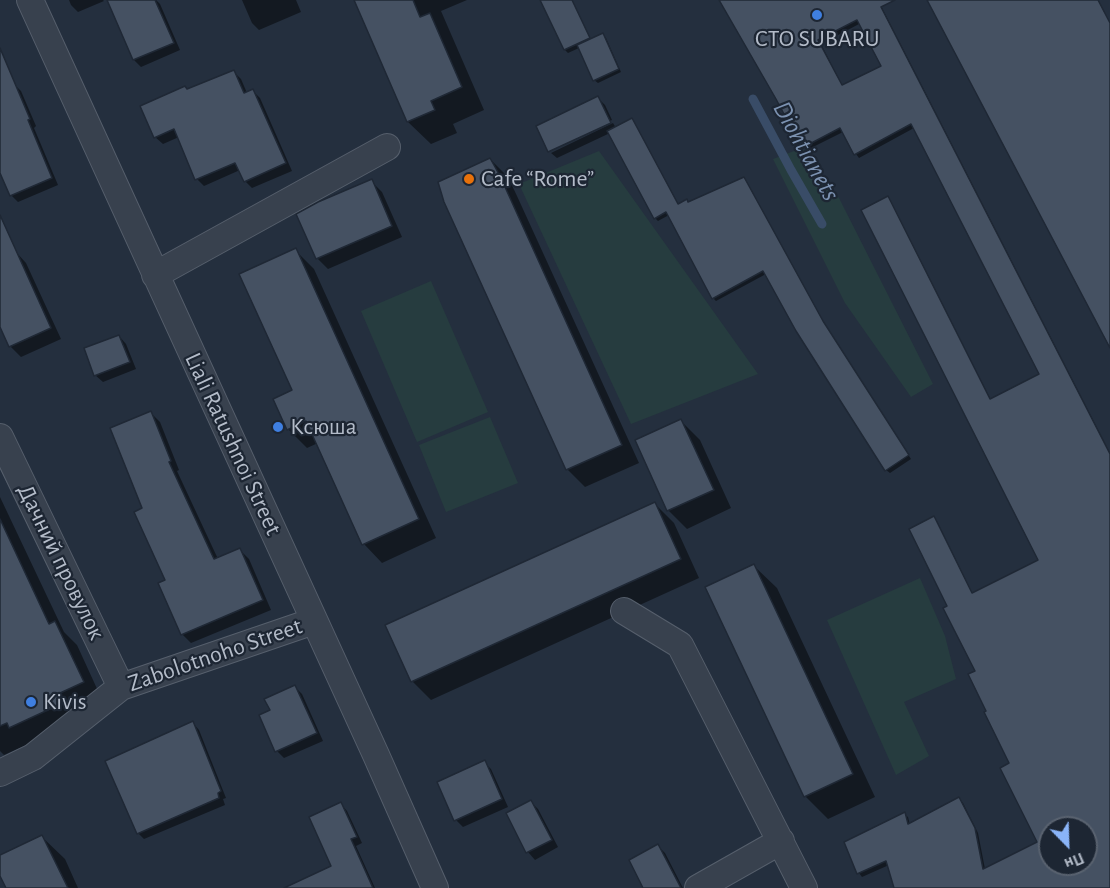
<!DOCTYPE html>
<meta charset="utf-8">
<style>
body{margin:0}
#map{position:relative;width:1110px;height:888px;overflow:hidden;background:#242f3e;font-family:"Alegreya Sans",sans-serif}
canvas{display:block}
.north{position:absolute;left:1038px;top:816px;width:60px;height:60px;box-sizing:border-box;background:#1d2633;border:2px solid #59626f;border-radius:50%;rotate:157deg;font-size:16px;font-weight:700;line-height:24px;text-align:center;color:#b4bcc9}
.north::after{content:'';display:block;margin:auto;width:21px;height:27px;background:#8ab4f8;clip-path:polygon(50% 0,100% 100%,50% 72%,0 100%)}
</style>
<div id="map">
<canvas width="1110" height="888"></canvas>
<div class="north">Пн</div>
</div>
<script>
const c = document.querySelector('canvas').getContext('2d');
c.lineJoin = 'round';
function fillPath(path, color) { c.fillStyle = color; c.fill(path, 'evenodd'); }
const toPath = rows => new Path2D(rows.map(r => 'M' + r).join(''));
function strokePath(path, color, width, dash) { c.strokeStyle = color; c.lineWidth = width; c.lineCap = dash ? 'butt' : 'round'; c.setLineDash(dash || []); c.stroke(path); }
function label(font, color, halo, rows, align = 'center') {
  c.font = font + ' "Alegreya Sans",sans-serif'; c.lineWidth = 4.5; c.setLineDash([]); c.textBaseline = 'middle'; c.strokeStyle = halo; c.fillStyle = color; for (const [text, x, y, turn = 0] of rows) {
    c.save(); c.translate(x, y); c.rotate((+turn || 0) * Math.PI / 180); c.textAlign = isNaN(turn) ? turn : align; if (halo) c.strokeText(text, 0, 0); c.fillText(text, 0, 0); c.restore();
  }
}
fillPath(toPath([
 [802,148,839,198,933,384,911,397,845,303,773,159],
 [599,151,758,374,631,424,519,184],
 [431,281,488,412,417,442,361,311],
 [490,417,518,483,446,512,419,445],
 [920,578,945,636,956,679,904,702,929,756,896,775,827,620]
]), '#263c3f');
fillPath(toPath([
 [69,0,103,0,104,1,78,12,71,5],
 [146,0,156,0,160,4,180,50,141,67,134,60,114,14],
 [242,0,296,0,301,12,259,30,252,23],
 [355,0,467,0,441,11,484,110,453,124,457,133,431,144,408,122],
 [542,0,572,0,591,40,602,35,606,38,621,72,598,83,594,80,579,48,568,53,565,50],
 [720,0,878,0,1110,453,1110,888,896,888,889,865,862,877,859,873,846,843,904,814,908,817,910,825,959,799,963,803,978,833,985,869,1039,842,1011,764,988,712,977,672,949,607,934,518,937,521,973,595,1040,561,887,198,891,202,991,400,1041,374,914,128,859,158,856,154,843,132,807,150,804,147],
 [861,23,883,66,843,87,821,44],
 [1050,828,1086,828,1086,864,1050,864],
 [0,63,14,84,21,91,36,126,34,128,58,185,18,202,11,195,0,169],
 [234,72,241,79,247,93,253,91,260,98,292,171,252,188,245,181,240,170,204,186,197,179,179,137,163,144,155,137,188,91],
 [598,98,605,105,612,120,550,150,550,152,538,126],
 [613,123,616,128,634,123,679,205,689,204,744,179,747,182,825,326,911,459,890,473,886,470,797,331,766,274,716,301,713,298,669,215,658,221,655,218,610,133,557,158,551,153],
 [490,159,508,177,517,196,639,463,585,487,567,469],
 [371,181,382,192,402,237,328,269,317,258],
 [295,250,314,269,436,538,382,563,364,544,318,443,307,448,288,429,294,391],
 [16,252,26,263,61,339,21,357,10,346,0,323,0,259],
 [119,336,126,344,136,369,103,382,95,375],
 [151,413,160,422,179,470,177,471,218,559,240,550,249,559,271,610,191,643,182,634,167,581,144,509],
 [681,421,700,440,731,508,687,529,668,510],
 [0,497,64,632,77,645,104,704,32,749,28,744,4,755,0,751],
 [655,504,674,523,699,578,431,700,412,681],
 [754,566,777,588,875,797,828,819,805,796],
 [295,687,302,694,323,741,284,758,277,751,272,711],
 [193,723,199,730,226,798,223,799,225,805,144,839,138,833],
 [484,762,491,769,508,807,463,827,456,820],
 [531,802,538,809,558,847,535,860,528,852,508,814],
 [341,804,347,811,362,843,356,846,375,888,302,888,333,867],
 [42,837,65,859,78,888,7,888,0,873,0,856],
 [658,846,665,853,683,888,645,888]
]), '#0007');
strokePath(toPath([
 [753,99,791,170,822,224]
]), '#394c67', 9);
const building = toPath([
 [107,0,155,0,174,43,133,60,107,0],
 [354,0,413,0,420,17,430,13,462,87,431,101,435,110,407,122,354,0],
 [540,0,572,0,590,38,564,50,540,0],
 [719,0,895,0,881,7,1110,454,1110,888,894,888,886,861,857,874,844,842,905,812,908,824,959,797,975,828,983,869,1037,842,1000,768,1009,763,984,712,986,711,968,674,975,671,943,608,947,606,909,529,934,516,972,593,1038,560,861,210,888,196,990,399,1039,374,911,124,854,155,840,128,802,148,776,99,719,0],
 [857,20,881,66,842,85,818,40,857,20],
 [1050,828,1086,828,1086,864,1050,864,1050,828],
 [927,0,1098,0,1110,23,1110,348,927,0],
 [603,33,619,69,593,81,577,45,603,33],
 [0,48,30,119,28,120,52,178,10,196,0,173,0,48],
 [234,70,244,93,253,89,286,163,244,182,235,163,195,180,174,129,154,138,140,106,185,86,187,89,234,70],
 [598,96,611,123,548,152,536,126,598,96],
 [632,118,678,204,687,199,688,202,744,177,823,321,909,455,885,471,796,331,763,271,712,299,666,212,654,219,607,131,632,118],
 [490,158,500,176,622,445,566,470,444,202,438,182,490,158],
 [372,179,392,226,316,259,296,214,318,202,372,179],
 [0,215,51,328,9,347,0,327,0,215],
 [296,248,419,519,362,545,306,421,287,430,273,399,292,390,239,274,296,248],
 [119,335,130,362,94,376,84,348,119,335],
 [151,411,171,461,169,462,214,559,240,548,263,600,181,635,158,583,165,580,134,512,142,508,110,428,151,411],
 [681,419,714,490,667,511,635,440,681,419],
 [655,502,681,559,411,682,385,625,655,502],
 [0,519,49,624,55,621,84,682,58,694,63,703,9,728,7,723,0,726,0,519],
 [754,564,853,774,804,797,705,587,754,564],
 [295,685,317,733,275,752,259,715,270,710,264,699,295,685],
 [193,721,221,791,218,793,219,798,137,834,105,761,193,721],
 [485,760,502,799,454,821,437,782,485,760],
 [531,800,552,840,526,853,506,813,531,800],
 [341,802,357,837,351,839,373,888,284,888,331,866,309,817,341,802],
 [42,835,68,888,6,888,0,876,0,855,42,835],
 [658,844,681,888,643,888,629,860,658,844]
]);
fillPath(building, '#455162');
strokePath(building, '#1f2835', 1.5);
const street = toPath([
 [30,0,376,755,435,888],
 [155,275,387,147],
 [0,437,121,687],
 [624,611,680,645,804,888],
 [0,773,33,757,121,687,314,621],
 [698,888,781,841]
]);
strokePath(street, '#565f6c', 28);
strokePath(street, '#38414e', 26);
for (const [x, y, r, color] of [
 [817,15,6,"#3f7fe0"],
 [469,179,6,"#e8710a"],
 [278,427,6,"#3f7fe0"],
 [31,702,6,"#3f7fe0"]
]) { const dot = new Path2D(); dot.arc(x, y, r, 0, 2 * Math.PI); c.fillStyle = color; c.fill(dot); strokePath(dot, '#1d2633', 2); }
label('24px', '#b4bcc9', '#1d2633', [
 ["СТО SUBARU",817,39,"center"],
 ["Cafe “Rome”",481,179],
 ["Ксюша",290,427],
 ["Kivis",43,702]
], 'left');
label('24px', '#b4bcc9', '#1d2633', [
 ["Liali Ratushnoi Street",233,444,65],
 ["Дачний провулок",61,562,64],
 ["Zabolotnoho Street",215,655,-19]
]);
label('italic 26px', '#7c92b1', '#1d2633', [
 ["Diohtianets",806,151,61]
]);
</script>
